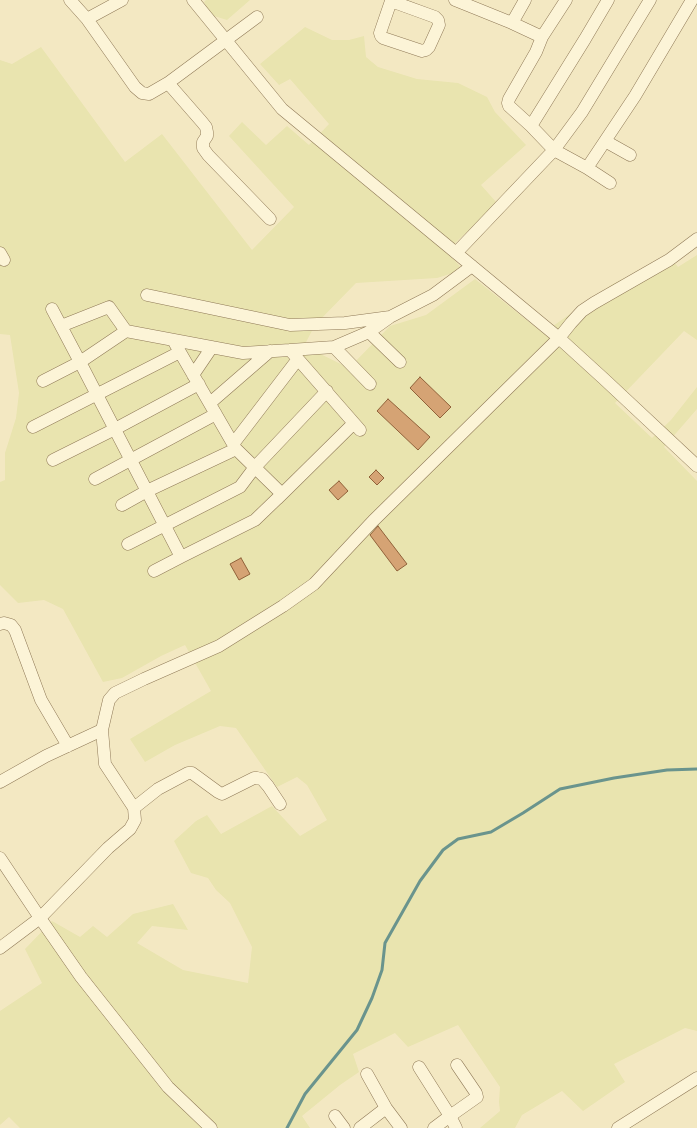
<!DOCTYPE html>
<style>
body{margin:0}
canvas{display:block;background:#f3e8c2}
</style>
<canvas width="697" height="1128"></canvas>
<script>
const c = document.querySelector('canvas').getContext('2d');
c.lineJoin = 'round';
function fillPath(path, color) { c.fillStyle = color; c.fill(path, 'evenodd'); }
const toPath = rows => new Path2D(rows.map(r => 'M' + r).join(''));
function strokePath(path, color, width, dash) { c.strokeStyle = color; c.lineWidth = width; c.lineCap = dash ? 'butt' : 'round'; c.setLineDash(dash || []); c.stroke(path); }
fillPath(toPath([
 [206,0,250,0,227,20,211,15,204,2],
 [305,27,332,40,349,40,364,36,366,57,378,67,417,79,458,83,487,97,495,112,526,145,481,185,497,203,454,244,449,254,463,270,437,278,356,283,315,325,304,346,349,368,390,326,426,315,475,279,543,333,613,284,669,256,678,267,697,255,697,340,684,331,615,403,652,438,671,420,697,387,697,409,664,447,697,481,697,1031,685,1028,614,1064,625,1082,583,1111,562,1091,522,1115,515,1128,480,1128,500,1111,499,1102,500,1087,458,1025,408,1047,395,1033,353,1054,359,1072,340,1085,302,1116,310,1128,20,1128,9,1117,0,1125,0,1011,42,983,25,949,52,921,80,937,93,926,107,937,133,914,173,904,188,930,152,926,137,943,183,970,248,983,252,947,230,903,216,890,208,878,191,873,174,841,196,821,207,815,221,834,272,806,300,836,327,820,307,785,297,777,277,787,236,728,220,726,175,745,145,762,130,739,211,691,185,645,161,656,122,678,103,682,63,609,44,600,18,603,0,585,0,482,5,480,5,453,16,418,19,393,10,335,0,334,0,60,12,64,41,47,125,162,162,134,252,250,294,207,229,136,242,122,266,145,287,126,309,145,329,124,290,79,279,85,260,64]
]), '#e9e4af');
strokePath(toPath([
 [287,1128,305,1094,357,1030,372,998,382,970,385,943,420,881,443,850,458,839,491,832,523,813,560,789,614,778,667,770,697,769]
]), '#6a948d', 3);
const building = toPath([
 [420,377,451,407,440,418,410,388,420,377],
 [388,399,430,437,418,450,377,411,388,399],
 [376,470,384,478,377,485,369,477,376,470],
 [339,481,348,491,338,500,329,490,339,481],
 [378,526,407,564,397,571,370,535,378,526],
 [241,558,250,574,239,580,230,564,241,558]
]);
fillPath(building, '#d5a374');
strokePath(building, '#91623a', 1);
const minor = toPath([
 [70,0,87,19,122,0],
 [193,0,282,109,559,338,604,379,697,466],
 [455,0,512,23,542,37,566,0],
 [391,1,435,17,438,20,439,25,429,47,426,50,422,51,383,38,381,36,380,33,391,1,391,0],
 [87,19,135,87,142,93,149,94,168,83,257,17],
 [512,23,525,0],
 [542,37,536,52,509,99,508,103,509,106,531,126,554,150,587,168,610,183],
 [168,83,202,122,206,127,207,132,207,136,203,142,203,148,208,155,270,219],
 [531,126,585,39,608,0],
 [605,141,630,155],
 [587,168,635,96,692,0],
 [0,253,4,260],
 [456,253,554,150,582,112,650,0],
 [147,295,290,325,345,323,390,317],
 [52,309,80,362,126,331,243,353,290,350],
 [61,326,109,307,126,331],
 [369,332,334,347,370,384],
 [334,347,290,350,360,430],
 [400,362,369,332,390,317,433,295,472,266],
 [193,375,212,347],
 [43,381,80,362,181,557,255,520,282,494,236,449,173,340],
 [210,403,270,351],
 [33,427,180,352],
 [233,444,298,359],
 [53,460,115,429,199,384],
 [95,479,216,414],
 [277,499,354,423],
 [122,505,147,491,236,449],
 [128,544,240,487,255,467,327,391],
 [154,571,181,557],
 [0,624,4,623,11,625,15,630,41,700,68,746],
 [0,782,46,756,102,730],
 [134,808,158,789,188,773,192,773,218,792,222,794,254,778,257,778,262,779,268,786,280,804],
 [0,858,40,918,81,977,168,1087,211,1128],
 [0,948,40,918,108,848,130,829,135,820,134,808,105,764,102,730,109,700,115,693,144,679,219,646,283,606,314,584,373,521,559,338,571,323,582,311,594,303,669,260,697,239],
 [419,1067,450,1116,456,1128],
 [367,1074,386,1108,401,1128],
 [335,1116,344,1128],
 [360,1128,386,1108],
 [434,1128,450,1116,477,1097,476,1093,457,1065],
 [618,1128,697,1078]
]);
strokePath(minor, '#8f7957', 13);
strokePath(minor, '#fcf4d7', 12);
</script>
